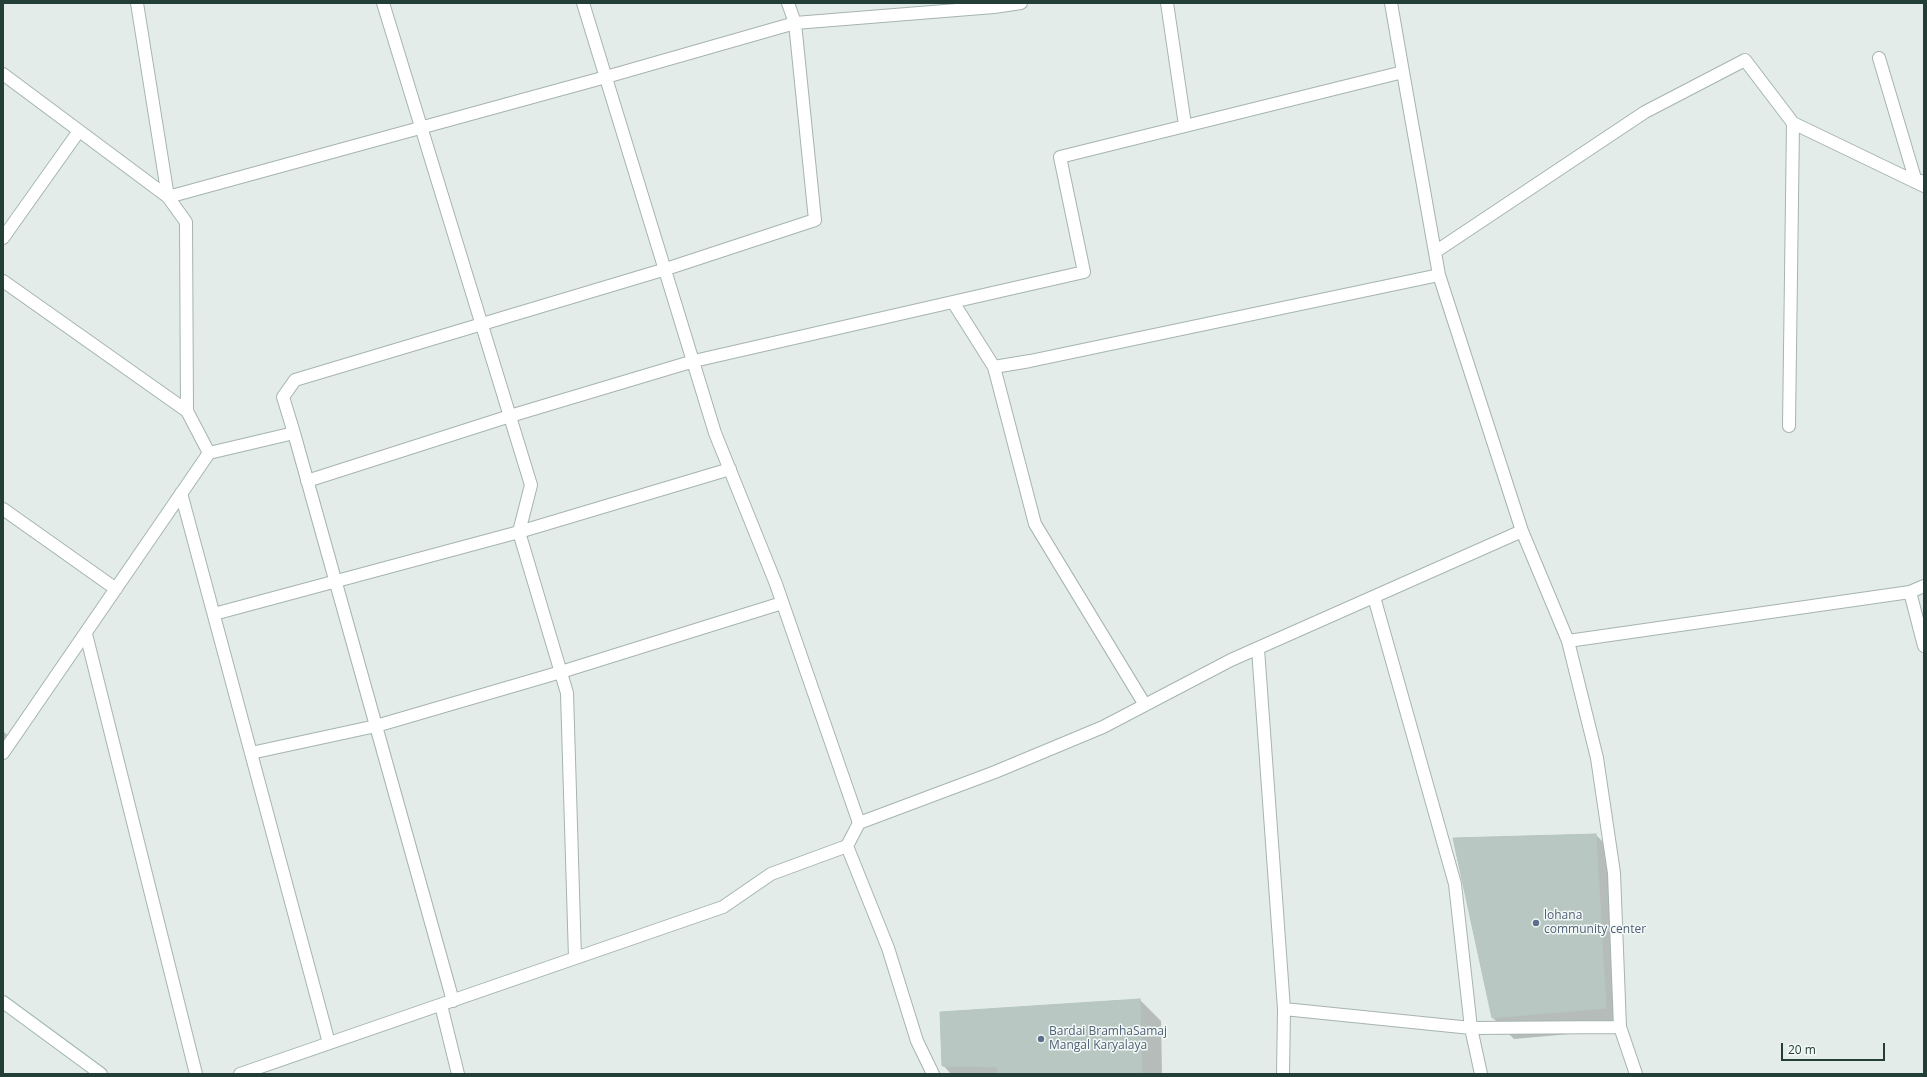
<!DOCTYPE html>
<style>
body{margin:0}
#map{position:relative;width:1927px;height:1077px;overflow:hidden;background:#e3ece8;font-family:"Open Sans",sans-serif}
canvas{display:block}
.frame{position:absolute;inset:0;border:4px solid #233d37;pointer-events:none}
.scale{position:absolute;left:1781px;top:1043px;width:104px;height:18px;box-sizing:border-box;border:2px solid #233d37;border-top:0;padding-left:5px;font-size:12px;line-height:14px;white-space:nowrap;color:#233d37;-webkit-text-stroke:3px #f3f9f6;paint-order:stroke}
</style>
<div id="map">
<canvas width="1927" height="1077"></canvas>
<div class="frame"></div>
<div class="scale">20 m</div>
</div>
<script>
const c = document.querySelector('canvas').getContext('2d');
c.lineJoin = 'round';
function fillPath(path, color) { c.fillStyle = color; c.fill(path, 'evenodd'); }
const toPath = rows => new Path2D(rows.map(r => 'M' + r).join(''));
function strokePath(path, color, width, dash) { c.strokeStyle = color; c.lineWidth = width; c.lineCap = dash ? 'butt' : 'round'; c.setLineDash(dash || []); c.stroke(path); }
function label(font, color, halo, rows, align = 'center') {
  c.font = font + ' "Open Sans",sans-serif'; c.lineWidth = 3; c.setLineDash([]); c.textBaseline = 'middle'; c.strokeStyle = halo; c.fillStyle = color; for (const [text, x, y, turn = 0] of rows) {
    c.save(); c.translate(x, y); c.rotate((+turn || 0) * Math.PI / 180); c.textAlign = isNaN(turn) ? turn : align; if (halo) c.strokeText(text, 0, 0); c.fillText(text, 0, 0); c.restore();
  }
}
fillPath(toPath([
 [3,731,15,742,3,759],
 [1596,835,1617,856,1626,1029,1514,1039,1493,1018],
 [1140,1000,1161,1021,1162,1074,951,1074,943,1065]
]), '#0003');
const building = toPath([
 [1596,834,1606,1008,1492,1018,1453,838,1596,834],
 [1140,999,1142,1074,998,1074,997,1067,942,1066,940,1012,1140,999]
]);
fillPath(building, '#b8c7c1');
strokePath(building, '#b5c6c0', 1);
const minor = toPath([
 [383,3,531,485,519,532,567,693,575,958],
 [1167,3,1185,125],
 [1391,3,1403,72],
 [1879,58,1916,182,1921,181],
 [3,74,168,197,606,77,795,23,788,3],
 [3,238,79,131],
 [1435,252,1645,112,1745,60,1793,123,1924,186],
 [3,281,187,411],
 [953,302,994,367],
 [1789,426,1793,123],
 [294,433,283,397,295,380,666,269,815,220,795,23,994,7,1021,3],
 [209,453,294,433,453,1001],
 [307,481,510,416,694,361,1084,272,1060,157,1403,72,1439,275],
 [181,493,329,1043],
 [3,509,116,589],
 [1910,592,1924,646],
 [1374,597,1455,884,1471,1028,1481,1074],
 [214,614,519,532,730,469],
 [86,634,196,1074],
 [1568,641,1910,592,1924,586],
 [1258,649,1284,1009,1283,1074],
 [1145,705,1035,524,994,367,1030,361,1439,275,1522,531,1568,641,1597,758,1614,873,1620,1027,1636,1074],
 [3,753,209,453,187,411,186,222,168,197,137,3],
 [251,753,376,726,561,672,782,603],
 [859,823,995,772,1103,727,1231,660,1522,531],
 [847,846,888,948,917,1041,933,1074],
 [441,1005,458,1074],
 [1284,1009,1471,1028,1620,1027],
 [240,1074,723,907,771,874,847,846,859,823,776,584,715,433,583,3]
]);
const secondary = toPath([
 [3,1002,101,1074]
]);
strokePath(minor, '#a6b4af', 14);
strokePath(secondary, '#a1b7b1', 14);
strokePath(minor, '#fff', 12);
strokePath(secondary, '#fff', 12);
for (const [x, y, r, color] of [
 [1536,923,4,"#5c6f8a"],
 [1041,1039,4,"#5c6f8a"]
]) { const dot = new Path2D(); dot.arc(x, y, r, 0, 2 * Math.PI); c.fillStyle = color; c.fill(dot); strokePath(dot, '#f3f9f6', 1.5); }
label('12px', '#4e5e75', '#f3f9f6', [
 ["lohana",1544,916],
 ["community center",1544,930],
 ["Bardai BramhaSamaj",1049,1032],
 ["Mangal Karyalaya",1049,1046]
], 'left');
</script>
